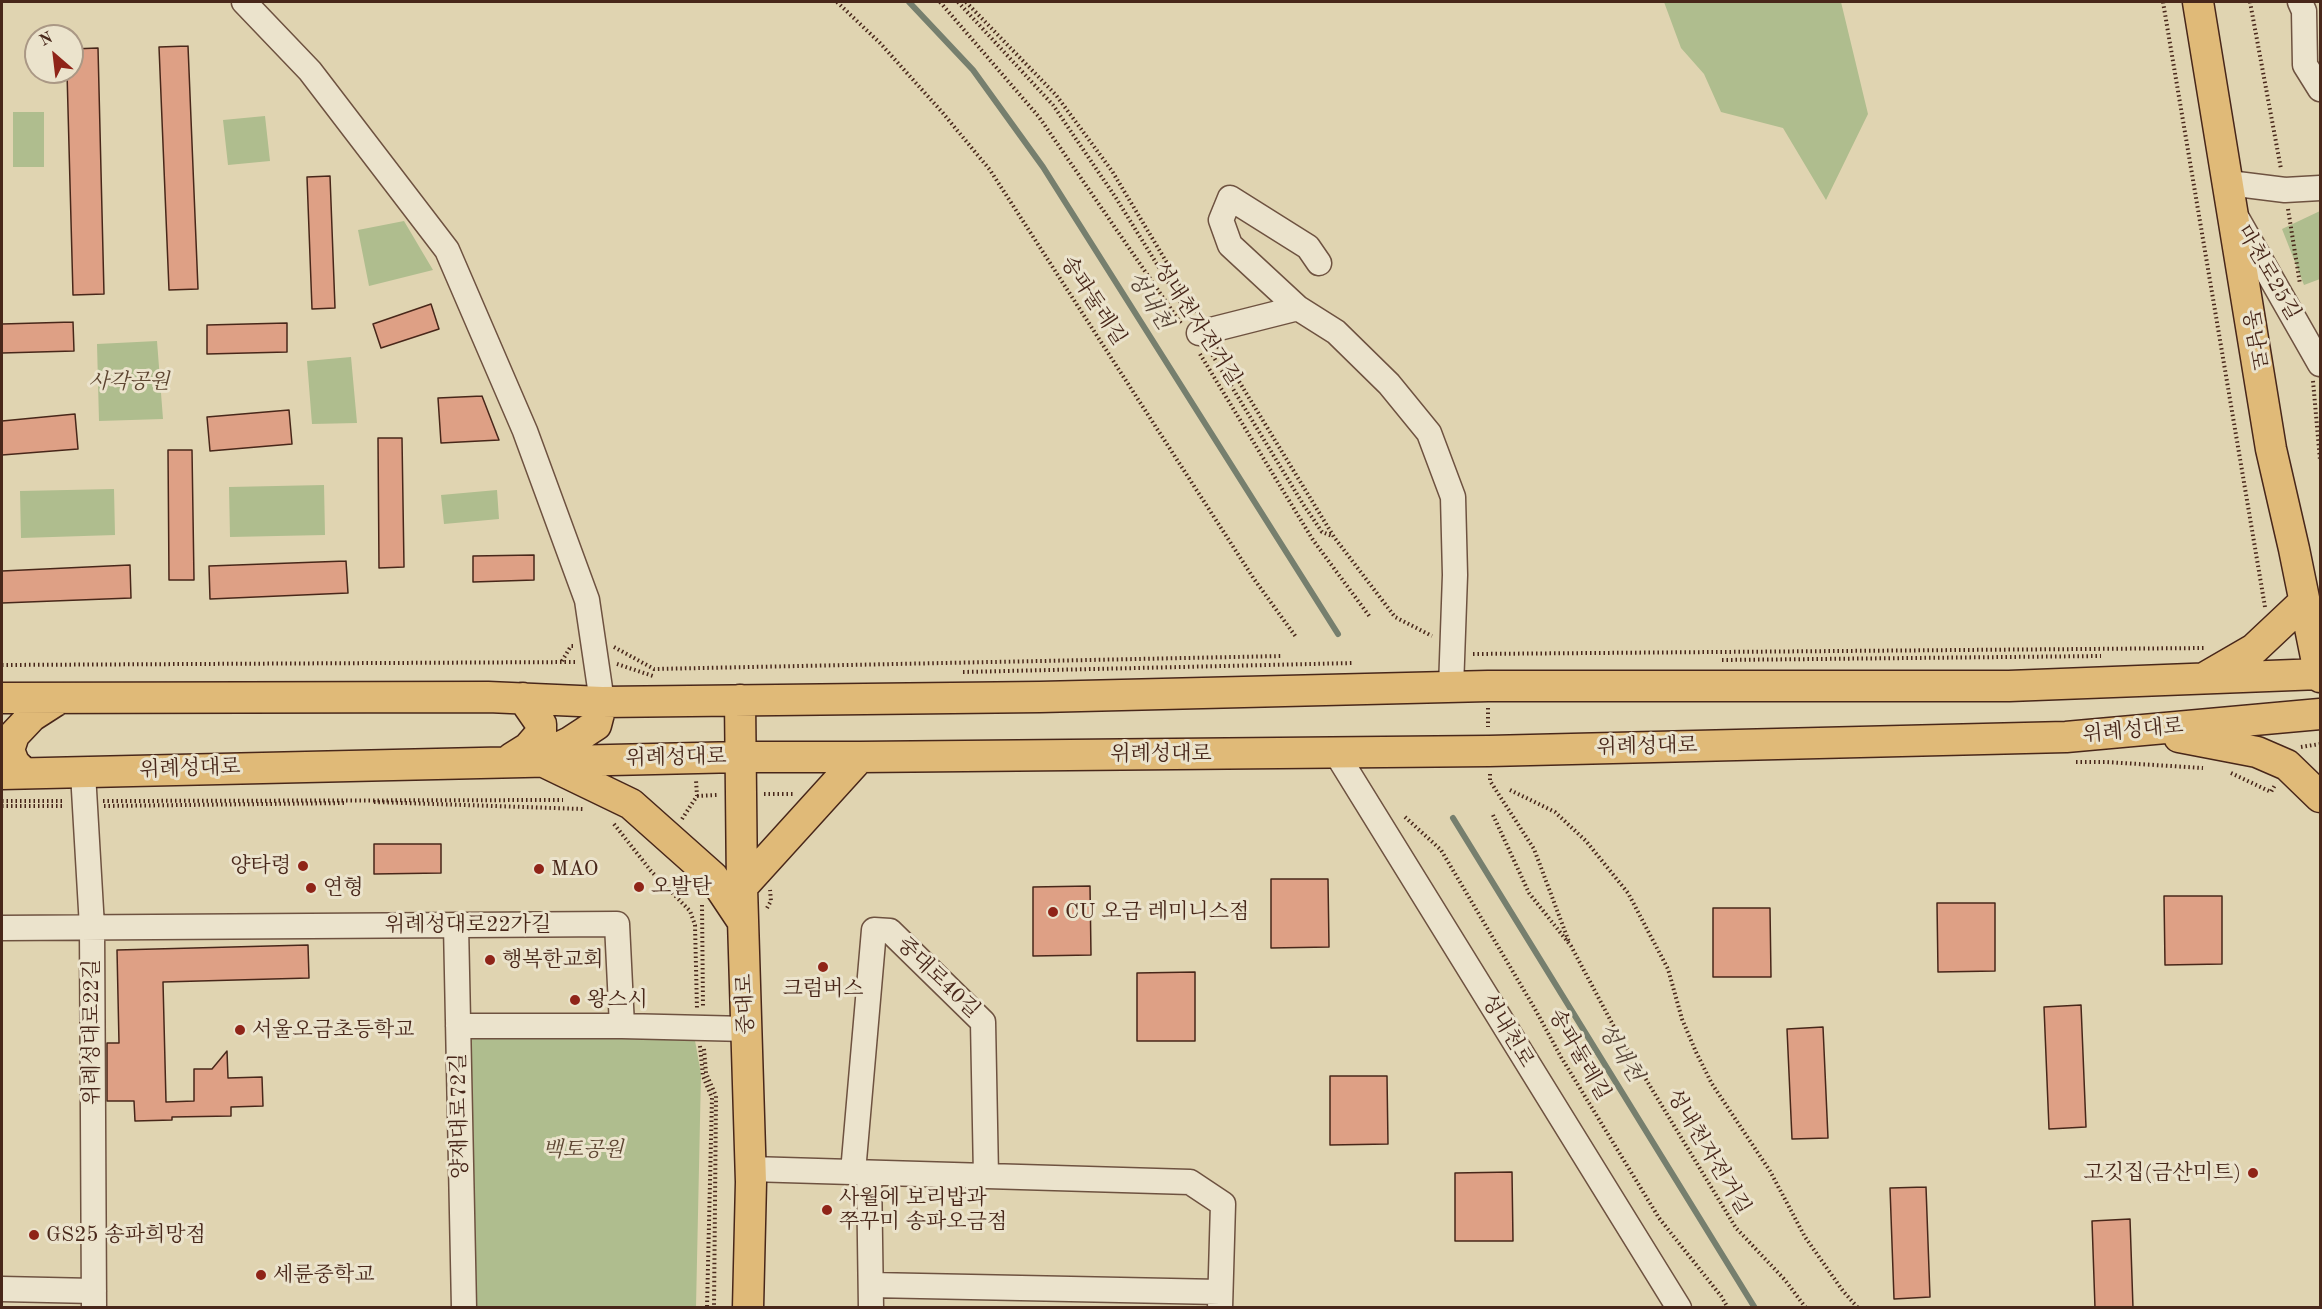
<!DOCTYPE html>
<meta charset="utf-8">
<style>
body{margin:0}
#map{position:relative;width:2322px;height:1309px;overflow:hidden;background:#e0d4b1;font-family:"Old Standard TT",serif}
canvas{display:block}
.frame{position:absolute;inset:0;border:3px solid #48271a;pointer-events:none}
.north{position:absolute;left:24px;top:24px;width:60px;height:60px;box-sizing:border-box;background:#ebe3cc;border:2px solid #aa9885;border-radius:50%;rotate:332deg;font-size:16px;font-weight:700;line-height:24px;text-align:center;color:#48271a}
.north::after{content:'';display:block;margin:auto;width:21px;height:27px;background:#8f2418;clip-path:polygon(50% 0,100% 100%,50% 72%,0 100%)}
</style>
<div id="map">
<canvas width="2322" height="1309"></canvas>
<div class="frame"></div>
<div class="north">N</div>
</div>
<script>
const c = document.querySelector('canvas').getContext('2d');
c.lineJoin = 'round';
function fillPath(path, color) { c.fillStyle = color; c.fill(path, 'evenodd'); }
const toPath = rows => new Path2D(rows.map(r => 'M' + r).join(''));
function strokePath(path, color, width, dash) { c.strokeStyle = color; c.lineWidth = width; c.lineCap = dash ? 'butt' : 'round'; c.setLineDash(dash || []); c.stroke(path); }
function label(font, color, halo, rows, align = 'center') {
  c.font = font + ' "Old Standard TT","Noto Serif KR",serif'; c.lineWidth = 6; c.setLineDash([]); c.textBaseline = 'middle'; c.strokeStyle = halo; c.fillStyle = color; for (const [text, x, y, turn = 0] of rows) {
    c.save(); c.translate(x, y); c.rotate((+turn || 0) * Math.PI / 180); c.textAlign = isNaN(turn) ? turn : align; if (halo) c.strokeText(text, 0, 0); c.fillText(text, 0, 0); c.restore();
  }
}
fillPath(toPath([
 [1664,2,1841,2,1868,114,1826,200,1783,128,1721,112,1704,74,1681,48],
 [13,112,44,112,44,167,13,167],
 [265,116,270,161,228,165,223,120],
 [2320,211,2320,279,2304,285,2282,229],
 [404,221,433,270,369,286,358,230],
 [157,341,163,419,99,421,97,344],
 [351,357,357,423,312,424,307,361],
 [324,485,325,535,230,537,229,487],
 [114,489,115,535,21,538,20,491],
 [497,490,499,519,444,524,441,495],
 [465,1032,694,1035,701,1074,696,1307,470,1307]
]), '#afbd8e');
strokePath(toPath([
 [909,2,973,70,1043,167,1338,634],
 [1453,818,1755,1308]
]), '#767f6e', 6);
const building = toPath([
 [188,46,198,289,169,290,159,47,188,46],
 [98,48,104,294,73,295,67,72,72,72,72,49,98,48],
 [330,176,335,308,312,309,307,177,330,176],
 [431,304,439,329,381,348,373,324,431,304],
 [73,322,74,351,2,353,2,324,73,322],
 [287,323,287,352,207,354,207,325,287,323],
 [482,396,499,440,441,443,438,398,482,396],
 [289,410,292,444,210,451,207,417,289,410],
 [75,414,78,449,2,455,2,421,75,414],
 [378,438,402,438,404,567,379,568,378,438],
 [168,450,192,450,194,580,169,580,168,450],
 [534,555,534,580,473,582,473,556,534,555],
 [346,561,348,593,210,599,209,566,346,561],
 [130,565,131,598,2,603,2,571,130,565],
 [374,844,441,844,441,873,374,874,374,844],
 [1271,879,1328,879,1329,947,1271,948,1271,879],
 [1090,886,1091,955,1033,956,1033,887,1090,886],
 [2164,896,2222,896,2222,964,2165,965,2164,896],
 [1937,903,1995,903,1995,971,1938,972,1937,903],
 [1713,908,1770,908,1771,977,1713,977,1713,908],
 [308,945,309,978,163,982,166,1102,194,1101,194,1069,212,1069,227,1051,228,1078,262,1077,263,1106,231,1107,231,1116,172,1117,172,1120,135,1121,134,1101,107,1101,107,1043,119,1043,117,950,308,945],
 [1195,972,1195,1041,1137,1041,1137,973,1195,972],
 [2081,1005,2086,1127,2049,1129,2044,1007,2081,1005],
 [1823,1027,1828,1138,1792,1139,1787,1029,1823,1027],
 [1330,1076,1387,1076,1388,1144,1330,1145,1330,1076],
 [1512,1172,1513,1241,1455,1241,1455,1173,1512,1172],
 [1926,1187,1930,1297,1894,1299,1890,1188,1926,1187],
 [2130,1219,2133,1308,2095,1308,2092,1221,2130,1219]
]);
fillPath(building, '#dea085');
strokePath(building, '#48271a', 1.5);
const minor = toPath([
 [244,2,310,71,447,250,525,431,587,600,602,702],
 [2300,2,2304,11,2305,65,2320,89],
 [2229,183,2285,190,2320,188],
 [2238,220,2320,364],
 [1319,263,1308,247,1230,198,1221,220,1230,245,1298,308,1336,332,1389,384,1429,433,1453,497,1455,575,1451,688],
 [1199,333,1298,308],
 [1336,753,1679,1308],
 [83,773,92,927,94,1308],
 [456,925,464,1308],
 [2,928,617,924,622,1026,747,1029],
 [458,1026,622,1026],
 [750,1169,1190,1182,1223,1204,1220,1308],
 [853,1172,874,930,890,931,983,1022,986,1176],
 [869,1173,871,1308],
 [871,1285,1220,1292],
 [2,1289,94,1291]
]);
const major = toPath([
 [2198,2,2271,449,2294,549,2320,677],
 [2204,678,2254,649,2304,602],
 [2,698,488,697,602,702,1040,697,1488,686,2009,686,2320,674],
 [740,700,742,887,751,1182,748,1308],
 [2179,737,2257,752,2287,765,2320,797],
 [539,757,570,742,596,725,602,702],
 [512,758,528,748,541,733,541,724,523,698],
 [546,763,631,804,713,877,743,922],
 [24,773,14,763,9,750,14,735,32,716,60,698],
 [2,774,741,757,860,757,1489,751,2066,737,2320,714],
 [742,887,860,757]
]);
strokePath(minor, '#6e5240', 27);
strokePath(major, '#48271a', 33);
strokePath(toPath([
 [837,2,880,43,942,112,990,170,1254,579,1296,637],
 [940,2,1039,117,1182,325],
 [958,2,1053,105,1116,198,1189,316],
 [966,2,1056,95,1112,171,1197,313],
 [2163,2,2265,607],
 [2250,2,2281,169],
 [2288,209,2300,284],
 [1218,347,1334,537,1395,617,1432,636],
 [1210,351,1303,504,1322,532,1332,536],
 [1200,354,1313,540,1370,617],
 [2313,381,2320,460],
 [614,647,654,669,1282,656],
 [1473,654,2206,648],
 [1722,660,2101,656],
 [562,661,571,646,573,646],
 [617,664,653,676],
 [2,665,577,662],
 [963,672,1354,663],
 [1488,708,1488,727],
 [2301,747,2320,744],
 [2076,762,2106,762,2203,768],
 [2231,773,2271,792,2275,785],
 [1490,774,1490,781,1534,849,1569,942],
 [1510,790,1555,812,1586,841,1628,893,1668,969,1682,1019,1696,1052,1712,1084,1770,1171,1805,1237,1843,1291,1858,1308],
 [764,794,795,794],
 [697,796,717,795],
 [2,801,65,801],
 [103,801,563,800],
 [374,802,583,809],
 [2,806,64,806],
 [104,806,346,803],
 [1493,815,1529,893,1571,946,1613,1025,1736,1228,1785,1280,1806,1308],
 [1405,817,1441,850,1535,1009,1561,1057,1659,1218,1721,1296,1728,1308],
 [682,819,697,796,696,780],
 [614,824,651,871,690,911,695,925,697,1009],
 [702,905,703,1008],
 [767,908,771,901,770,890],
 [700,1046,703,1076,712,1098,707,1308],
 [704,1049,706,1073,716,1096,714,1308]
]), '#48271a', 4, [1.5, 3]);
strokePath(minor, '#ebe3cc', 24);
strokePath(major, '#e0ba78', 30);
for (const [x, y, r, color] of [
 [303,866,6,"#8f2418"],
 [539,869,6,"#8f2418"],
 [639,887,6,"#8f2418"],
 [311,888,6,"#8f2418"],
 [1053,912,6,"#8f2418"],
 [490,960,6,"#8f2418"],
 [823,967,6,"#8f2418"],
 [575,1000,6,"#8f2418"],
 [240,1030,6,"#8f2418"],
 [2253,1173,6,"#8f2418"],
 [827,1210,6,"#8f2418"],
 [34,1235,6,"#8f2418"],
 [261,1275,6,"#8f2418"]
]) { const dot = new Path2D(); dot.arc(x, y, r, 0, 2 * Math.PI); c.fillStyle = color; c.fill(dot); strokePath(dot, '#ebe3cc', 2); }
label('21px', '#48271a', '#ebe3cc', [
 ["마천로25길",2268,273,60],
 ["송파둘레길",1093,301,57],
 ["성내천자전거길",1197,324,57],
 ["동남로",2254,340,81],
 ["위례성대로",2133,731,-5],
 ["위례성대로",1647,747,-1],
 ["위례성대로",1161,754],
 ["위례성대로",676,758,-1],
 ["위례성대로",190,769,-2],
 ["위례성대로22가길",468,925],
 ["중대로40길",938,978,44],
 ["중대로",746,1004,-92],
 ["성내천로",1507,1031,59],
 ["위례성대로22길",92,1032,-90],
 ["송파둘레길",1579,1055,60],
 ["양재대로72길",460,1116,-91],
 ["성내천자전거길",1708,1152,59]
]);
label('italic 21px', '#5d4531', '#ebe3cc', [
 ["사각공원",129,382],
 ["백토공원",583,1150]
]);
label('21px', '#48271a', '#ebe3cc', [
 ["양타령",291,866,"right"],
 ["MAO",551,869],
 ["오발탄",651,887],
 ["연형",323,888],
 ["CU 오금 레미니스점",1065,912],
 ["행복한교회",502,960],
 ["크럼버스",823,989,"center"],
 ["왕스시",587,1000],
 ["서울오금초등학교",252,1030],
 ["고깃집(금산미트)",2241,1173,"right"],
 ["사월에 보리밥과",839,1198],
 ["쭈꾸미 송파오금점",839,1222],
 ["GS25 송파희망점",46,1235],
 ["세륜중학교",273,1275]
], 'left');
label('italic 22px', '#574436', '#ebe3cc', [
 ["성내천",1149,301,58],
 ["성내천",1620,1053,58]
]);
</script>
